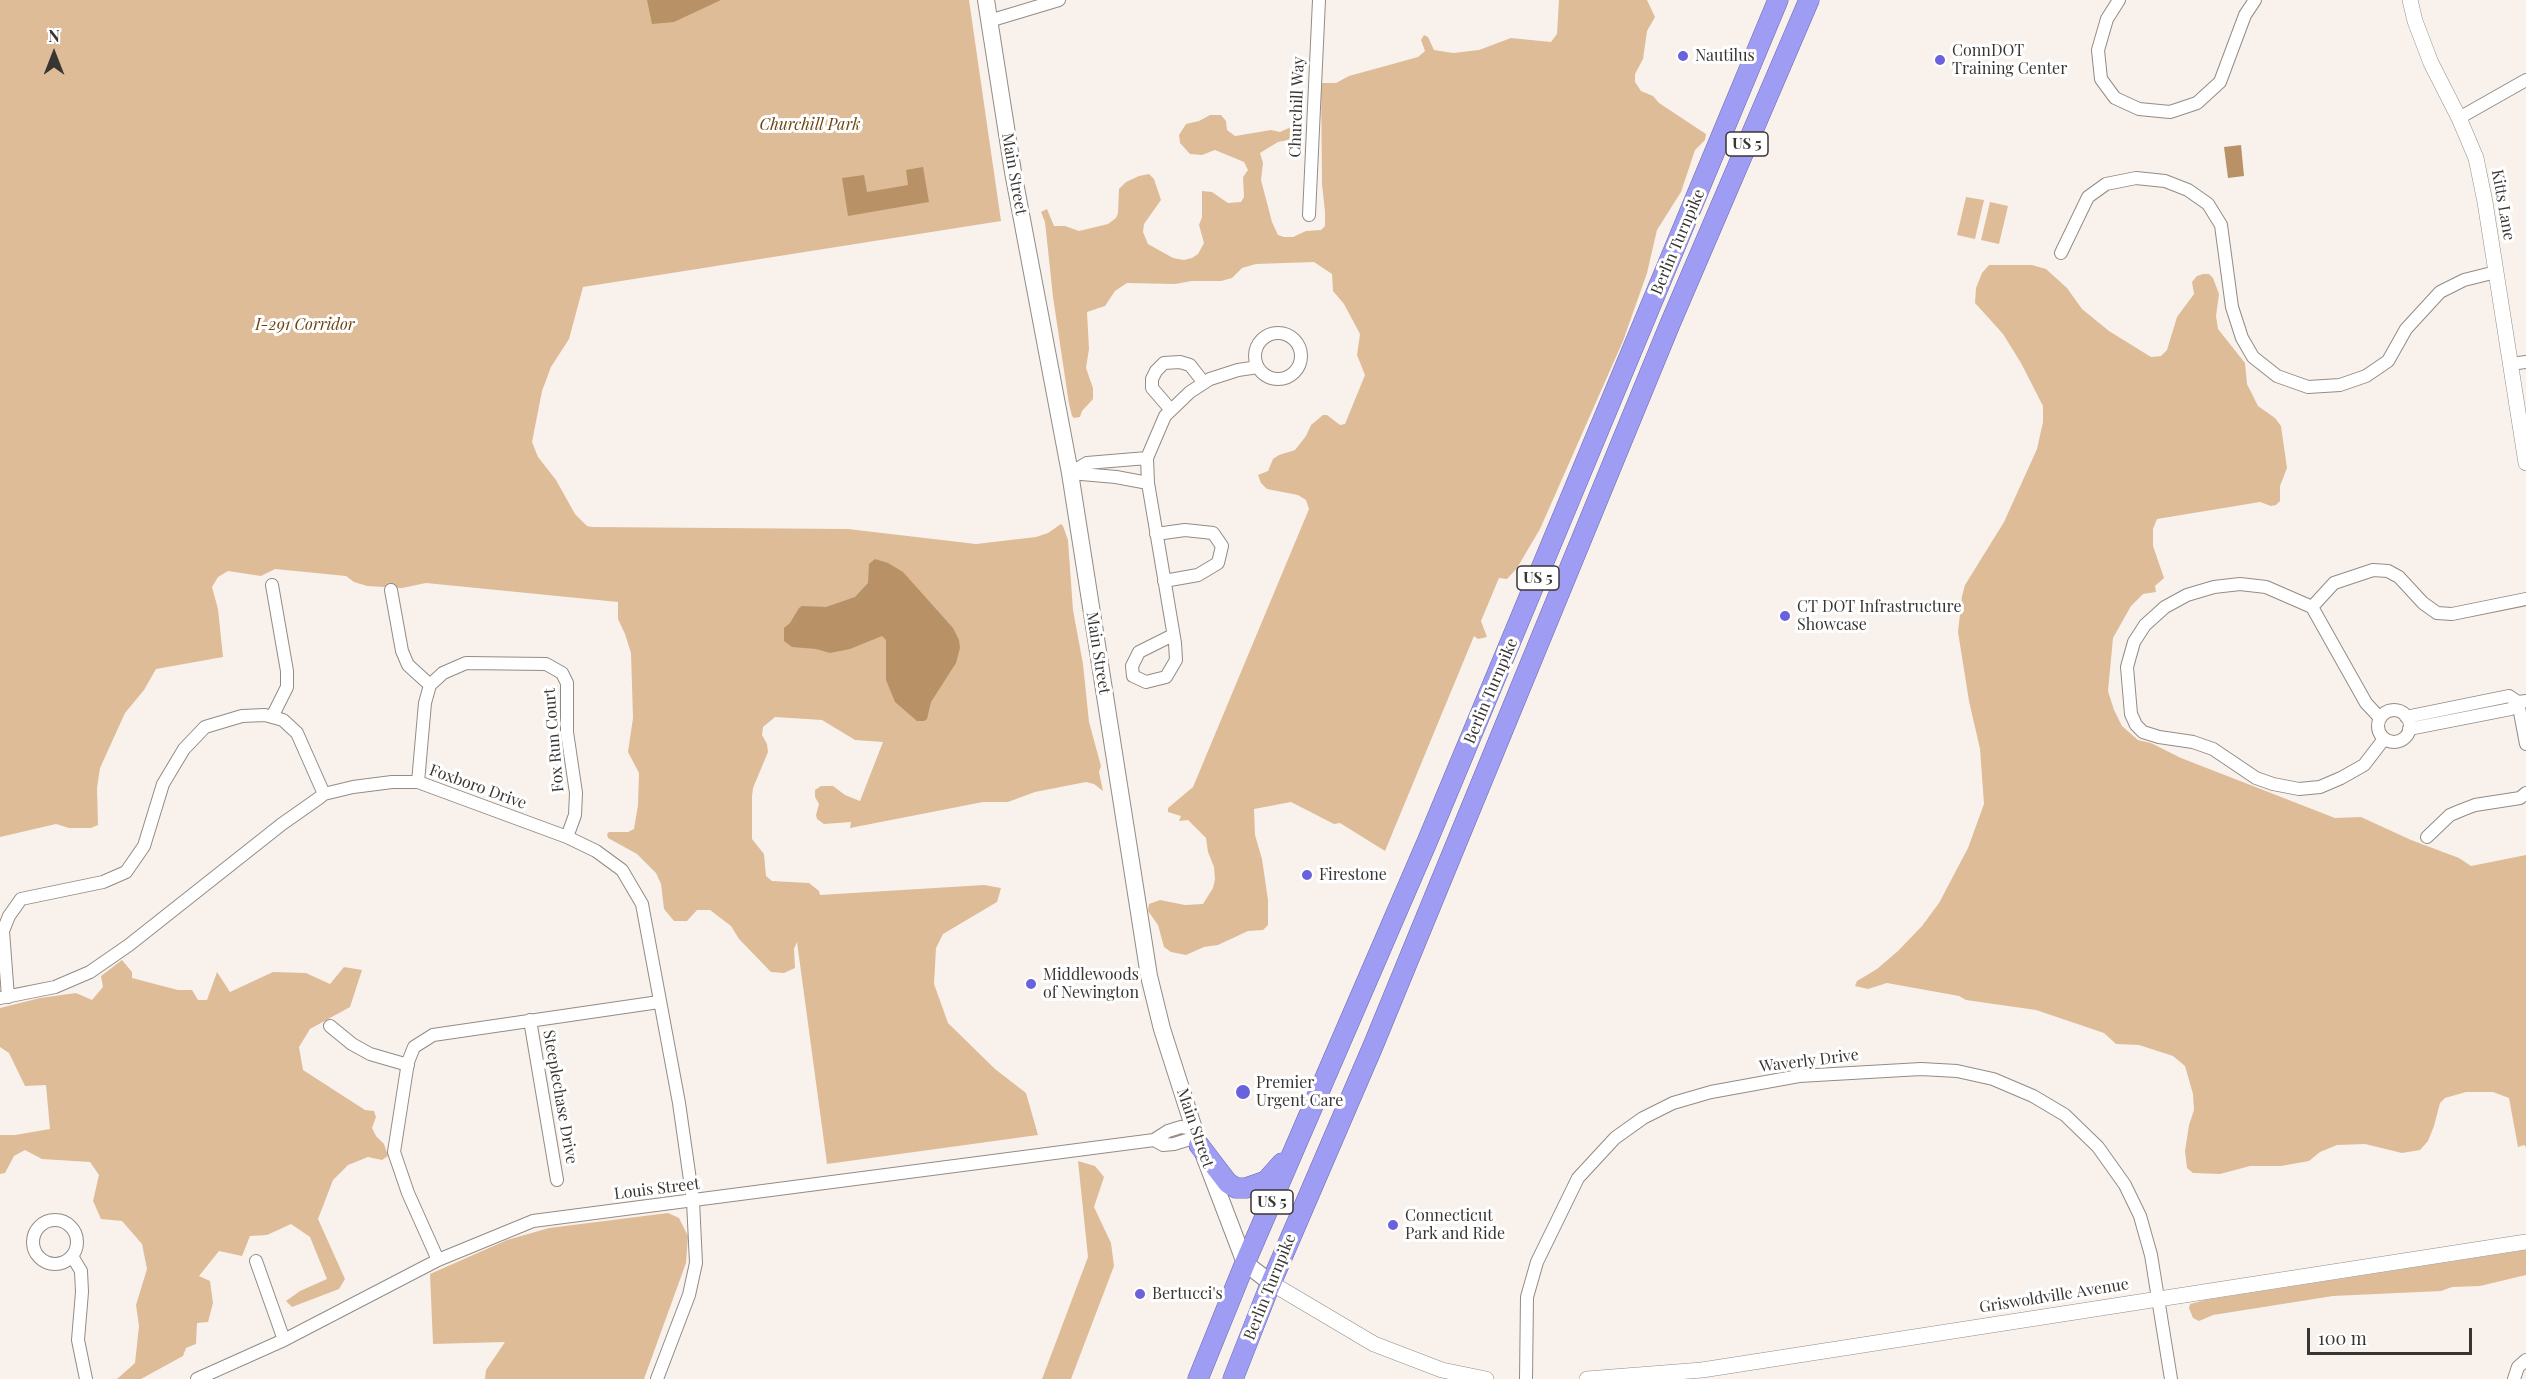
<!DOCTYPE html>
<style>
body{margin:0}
#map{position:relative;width:2526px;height:1379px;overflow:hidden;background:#f9f2ec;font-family:"Playfair Display",serif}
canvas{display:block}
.north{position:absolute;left:24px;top:24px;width:60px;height:60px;-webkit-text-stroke:4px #fff;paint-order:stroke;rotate:0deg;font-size:16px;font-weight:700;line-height:24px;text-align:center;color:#383533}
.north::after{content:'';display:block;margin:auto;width:21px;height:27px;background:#383533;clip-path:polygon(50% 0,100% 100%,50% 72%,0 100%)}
.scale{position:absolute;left:2307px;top:1328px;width:165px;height:27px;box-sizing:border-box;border:3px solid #383533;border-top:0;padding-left:8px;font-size:18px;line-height:21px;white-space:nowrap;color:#383533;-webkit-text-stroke:4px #fff;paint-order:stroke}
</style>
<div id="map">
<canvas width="2526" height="1379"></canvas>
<div class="north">N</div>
<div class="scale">100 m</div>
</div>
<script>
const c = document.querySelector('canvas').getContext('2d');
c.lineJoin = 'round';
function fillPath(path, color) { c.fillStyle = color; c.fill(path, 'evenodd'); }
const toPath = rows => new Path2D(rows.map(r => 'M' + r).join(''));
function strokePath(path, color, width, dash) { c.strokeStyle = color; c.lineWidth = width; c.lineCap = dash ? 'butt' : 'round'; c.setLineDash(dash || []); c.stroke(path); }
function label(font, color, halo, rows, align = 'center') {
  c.font = font + ' "Playfair Display",serif'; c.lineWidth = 6; c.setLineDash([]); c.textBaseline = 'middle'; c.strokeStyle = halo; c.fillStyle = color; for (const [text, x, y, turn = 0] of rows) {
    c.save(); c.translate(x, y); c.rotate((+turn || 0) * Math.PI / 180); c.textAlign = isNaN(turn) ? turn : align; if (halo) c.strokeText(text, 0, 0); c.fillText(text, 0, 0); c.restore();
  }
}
fillPath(toPath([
 [0,0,969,0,1001,221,583,287,569,339,551,367,542,391,532,442,538,457,556,480,575,514,587,526,592,527,848,529,976,544,1036,537,1048,533,1061,524,1063,526,1068,540,1073,610,1083,664,1089,722,1101,766,1099,772,1103,791,1094,784,1086,782,1035,792,1008,802,983,802,850,828,851,822,824,824,817,819,816,815,819,804,815,797,815,790,821,786,833,786,845,795,860,801,883,742,855,740,822,720,775,717,763,727,762,735,767,744,768,752,753,788,752,796,752,839,764,854,766,876,772,881,809,883,819,891,820,895,984,885,1001,888,997,902,943,934,936,948,934,984,948,1023,995,1069,1026,1093,1038,1135,827,1164,797,942,794,949,795,968,784,973,771,972,739,939,731,926,710,910,697,910,687,921,674,921,664,909,661,884,656,873,637,854,608,838,607,834,609,832,628,832,634,829,638,805,639,773,628,752,633,718,631,653,625,634,618,619,618,602,426,583,402,588,367,586,354,582,346,576,275,569,261,576,228,571,218,577,212,587,218,609,223,657,156,669,144,690,125,713,100,768,97,788,98,825,91,828,69,828,56,824,0,837],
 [1559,0,1647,0,1655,17,1647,31,1643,59,1635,74,1635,82,1641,91,1653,96,1659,103,1706,134,1705,140,1695,150,1681,192,1657,230,1647,273,1623,341,1540,529,1517,568,1507,579,1499,578,1481,621,1487,637,1478,639,1474,636,1385,851,1340,823,1334,824,1291,802,1254,809,1255,835,1262,859,1268,900,1268,925,1263,930,1248,931,1218,945,1204,947,1186,955,1171,952,1164,947,1158,925,1148,911,1149,904,1160,900,1185,905,1203,904,1213,888,1215,879,1214,867,1208,852,1206,838,1188,820,1179,821,1181,816,1168,812,1168,808,1193,787,1309,509,1306,500,1298,495,1267,489,1261,483,1258,475,1268,471,1273,459,1279,455,1295,450,1306,436,1311,425,1323,415,1327,415,1340,425,1345,424,1365,375,1357,355,1360,334,1344,304,1333,291,1332,274,1314,262,1256,264,1242,268,1232,278,1221,281,1192,281,1175,284,1127,283,1115,291,1105,306,1087,312,1089,349,1086,368,1093,388,1093,399,1082,411,1080,417,1074,418,1072,416,1069,404,1053,297,1045,222,1041,212,1047,209,1054,226,1065,226,1079,231,1108,224,1116,218,1118,213,1119,189,1126,182,1139,176,1149,174,1154,179,1161,200,1144,224,1143,232,1148,244,1173,258,1184,260,1192,258,1198,254,1204,243,1199,225,1202,217,1202,191,1212,192,1228,203,1241,202,1244,197,1243,177,1248,170,1244,162,1215,150,1202,155,1190,154,1180,143,1179,135,1186,124,1199,121,1210,115,1221,115,1226,121,1227,130,1235,136,1271,130,1280,132,1291,127,1295,129,1295,133,1288,140,1278,142,1260,153,1263,163,1261,180,1272,222,1278,235,1284,237,1293,237,1306,231,1321,230,1325,226,1325,212,1322,184,1321,83,1336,83,1349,76,1418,57,1425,51,1421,40,1424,35,1428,37,1434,50,1453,53,1479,50,1511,38,1551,42,1557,34],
 [1966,197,1984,200,1975,239,1957,235],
 [1990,202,2008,206,1999,244,1981,240],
 [1989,265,2032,265,2046,269,2067,288,2082,309,2109,331,2151,357,2161,356,2167,350,2177,317,2194,294,2192,282,2197,276,2203,274,2209,274,2213,278,2219,294,2216,316,2218,329,2245,363,2247,384,2258,406,2275,418,2281,426,2287,468,2280,486,2280,501,2276,505,2271,506,2260,502,2157,519,2153,529,2153,546,2164,578,2155,586,2156,592,2143,594,2131,606,2113,638,2108,691,2114,710,2122,726,2138,740,2151,743,2181,758,2335,818,2361,817,2411,840,2459,858,2471,866,2526,855,2526,1147,2524,1145,2518,1147,2509,1098,2493,1092,2466,1092,2445,1098,2440,1103,2434,1126,2428,1141,2420,1150,2402,1153,2365,1144,2337,1145,2320,1152,2309,1161,2281,1166,2250,1166,2220,1174,2193,1173,2187,1168,2185,1151,2189,1125,2194,1110,2193,1094,2185,1066,2173,1056,2139,1045,2116,1044,2104,1033,2036,1010,1966,1000,1959,996,1887,983,1868,989,1855,986,1857,981,1877,969,1898,951,1922,926,1939,903,1968,848,1984,804,1980,749,1969,701,1958,632,1962,596,1965,585,2004,522,2037,449,2043,422,2043,406,2021,363,2003,334,1975,303,1976,288,1982,273],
 [122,960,132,972,132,978,178,990,192,990,198,1000,207,1000,217,972,230,992,273,972,306,973,330,984,344,967,362,970,350,1007,310,1029,299,1047,303,1070,365,1110,374,1111,376,1117,372,1128,376,1136,384,1144,388,1156,382,1160,368,1157,348,1165,333,1180,318,1219,345,1279,339,1289,292,1307,286,1301,300,1291,327,1279,310,1237,291,1224,267,1235,250,1236,242,1256,219,1251,199,1276,210,1281,213,1303,208,1322,197,1323,196,1344,186,1348,183,1356,141,1379,117,1379,135,1363,139,1326,136,1305,147,1269,142,1244,122,1221,101,1219,93,1201,99,1175,90,1162,42,1159,25,1150,14,1156,5,1173,0,1174,0,1135,15,1135,50,1129,46,1085,25,1086,9,1053,0,1047,0,1008,40,998,76,993,92,1000,103,987,101,976],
 [1078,1161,1095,1166,1104,1177,1094,1207,1111,1243,1114,1266,1071,1379,1042,1379,1088,1257],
 [668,1213,679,1218,688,1236,686,1263,644,1379,485,1379,486,1370,505,1342,433,1344,430,1274,507,1240,549,1228],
 [2526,1250,2526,1275,2480,1286,2452,1287,2441,1291,2333,1296,2213,1315,2199,1321,2193,1318,2189,1308,2190,1304,2205,1300]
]), '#debc98');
fillPath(toPath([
 [647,0,721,0,674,22,652,24],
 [2241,145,2244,176,2228,178,2224,147],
 [923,167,929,202,848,216,842,178,864,175,867,192,908,185,906,170],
 [875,559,888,563,903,572,953,628,959,640,960,648,956,663,931,702,927,719,924,721,917,721,895,702,886,680,886,640,882,636,850,649,830,653,816,649,792,647,784,641,784,628,790,623,799,608,802,606,826,607,855,597,868,583,869,564]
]), '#b99167');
const minor = toPath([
 [2119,0,2107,19,2098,50,2101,79,2115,98,2139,109,2170,112,2197,103,2220,82,2245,15,2255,0],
 [989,21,1059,0],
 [2459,118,2526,80],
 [1309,215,1319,0],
 [2061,253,2088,197,2106,184,2136,178,2165,181,2188,190,2208,204,2221,225,2232,307,2242,338,2253,357,2277,376,2308,387,2340,385,2366,376,2388,361,2406,329,2440,292,2464,280,2496,272],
 '1255 356a23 23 0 1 1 46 0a23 23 0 1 1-46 0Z',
 [2510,364,2526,362],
 [1171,410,1152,388,1152,379,1156,371,1164,363,1180,362,1190,365,1204,383],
 [1070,473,1087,463,1147,458],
 [1070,473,1116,477,1148,483],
 [1156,534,1185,530,1213,533,1222,546,1218,563,1198,575,1164,581],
 [391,590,402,651,408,665,430,685],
 [2312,607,2266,587,2240,584,2214,587,2187,595,2165,607,2145,625,2134,642,2127,667,2131,714,2136,725,2143,732,2159,737,2193,742,2213,749,2256,778,2273,784,2299,789,2320,787,2341,778,2364,765,2384,739],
 [1173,635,1139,652,1132,666,1133,676,1146,682,1166,677,1176,660,1175,643,1148,483,1147,458,1165,416,1190,392,1210,379,1238,370,1258,367],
 [2518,702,2526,744],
 '2378 726a16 16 0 1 1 32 0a16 16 0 1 1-32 0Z',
 [272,717,287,687,287,671,272,585],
 [2406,717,2509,696,2518,702],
 [2380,718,2366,703,2312,607,2334,583,2373,570,2388,571,2399,577,2423,603,2437,613,2452,614,2526,599],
 [2409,729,2511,709,2518,702,2526,701],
 [418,782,425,703,430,685,443,673,466,663,546,664,562,673,567,683,567,732,576,793,575,815,567,837],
 [2427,837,2450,815,2462,810,2475,805,2520,798,2526,793],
 [8,997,3,931,9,916,21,899,103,882,126,872,144,846,163,784,184,749,205,727,242,716,265,715,283,720,297,733,324,794],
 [0,998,55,987,90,972,129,945,282,824,319,798,324,794,353,787,392,782,418,782,567,837,596,851,622,870,642,904,679,1103,693,1201,696,1263,689,1295,657,1379],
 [530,1020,557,1180],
 [330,1026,352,1044,370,1054,408,1065],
 '33 1242a22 22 0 1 1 44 0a22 22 0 1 1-44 0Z',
 [72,1256,81,1271,82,1292,78,1340,86,1379],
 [438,1260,408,1193,394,1152,408,1062,414,1047,433,1035,659,1002],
 [256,1261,284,1340],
 [197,1379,284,1340,438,1260,533,1221,1154,1140,1163,1145,1174,1144,1190,1139,1195,1132,1188,1128,1181,1127,1168,1131,1154,1140],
 [1526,1379,1527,1297,1537,1262,1578,1178,1615,1138,1643,1118,1673,1103,1711,1092,1799,1076,1921,1069,1957,1071,1993,1079,2033,1096,2065,1115,2098,1147,2125,1185,2140,1216,2151,1255,2171,1379],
 [2514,1379,2518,1367,2526,1360]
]);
const tertiary = toPath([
 [2410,0,2415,21,2431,63,2459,118,2476,158,2485,202,2526,463],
 [1271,1283,1374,1344,1442,1370,1486,1379],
 [1587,1379,1702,1370,2526,1242]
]);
const secondary = toPath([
 [986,0,1013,172,1070,473,1149,976,1162,1029,1195,1132,1245,1263,1271,1283]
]);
const trunk = toPath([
 [1199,1145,1228,1183,1236,1188,1246,1188,1266,1181,1282,1163],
 [1198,1379,1245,1263,1427,842,1778,0],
 [1233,1379,1268,1290,1373,1046,1670,324,1809,0]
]);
strokePath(minor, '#928c86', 14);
strokePath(tertiary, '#928c86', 16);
strokePath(secondary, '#928c86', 18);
strokePath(trunk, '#6a68ae', 21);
strokePath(minor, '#fff', 12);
strokePath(tertiary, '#fff', 15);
strokePath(secondary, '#fff', 16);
strokePath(trunk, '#9e9cf3', 20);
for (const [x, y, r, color] of [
 [1683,56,6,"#6962dc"],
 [1940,60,6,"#6962dc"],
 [1785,616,6,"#6962dc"],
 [1307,875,6,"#6962dc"],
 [1031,984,6,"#6962dc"],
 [1243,1092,8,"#6962dc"],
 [1393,1225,6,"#6962dc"],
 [1140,1294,6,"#6962dc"]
]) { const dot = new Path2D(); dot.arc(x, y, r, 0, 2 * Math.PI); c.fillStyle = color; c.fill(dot); strokePath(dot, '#fff', 2); }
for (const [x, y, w] of [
 [1747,144,42],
 [1538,578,42],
 [1272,1202,42]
]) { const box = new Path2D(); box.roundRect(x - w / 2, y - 12, w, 24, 4.5); c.fillStyle = '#fff'; c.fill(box); strokePath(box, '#383533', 1.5); }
label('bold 15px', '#383533', null, [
 ["US 5",1747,144],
 ["US 5",1538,578],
 ["US 5",1272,1202]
]);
label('16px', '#383533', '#fff', [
 ["ConnDOT",1952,51],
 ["Training Center",1952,69],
 ["Nautilus",1695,56],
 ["CT DOT Infrastructure",1797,607],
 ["Showcase",1797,625],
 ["Firestone",1319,875],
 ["Middlewoods",1043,975],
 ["of Newington",1043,993],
 ["Premier",1256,1083],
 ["Urgent Care",1256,1101],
 ["Connecticut",1405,1216],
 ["Park and Ride",1405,1234],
 ["Bertucci's",1152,1294]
], 'left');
label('16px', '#383533', '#fff', [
 ["Churchill Way",1297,107,-88],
 ["Main Street",1014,174,80],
 ["Kitts Lane",2503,205,80],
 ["Berlin Turnpike",1678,242,-67],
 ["Main Street",1098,653,81],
 ["Berlin Turnpike",1491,691,-67],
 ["Fox Run Court",554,740,-95],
 ["Foxboro Drive",478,787,20],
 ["Waverly Drive",1809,1061,-7],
 ["Steeplechase Drive",560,1097,80],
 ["Main Street",1195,1128,71],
 ["Louis Street",657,1189,-7],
 ["Berlin Turnpike",1270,1287,-68],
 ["Griswoldville Avenue",2054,1296,-9]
]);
label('italic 16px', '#6b4410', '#fff', [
 ["Churchill Park",810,125],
 ["I-291 Corridor",305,325]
]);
</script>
